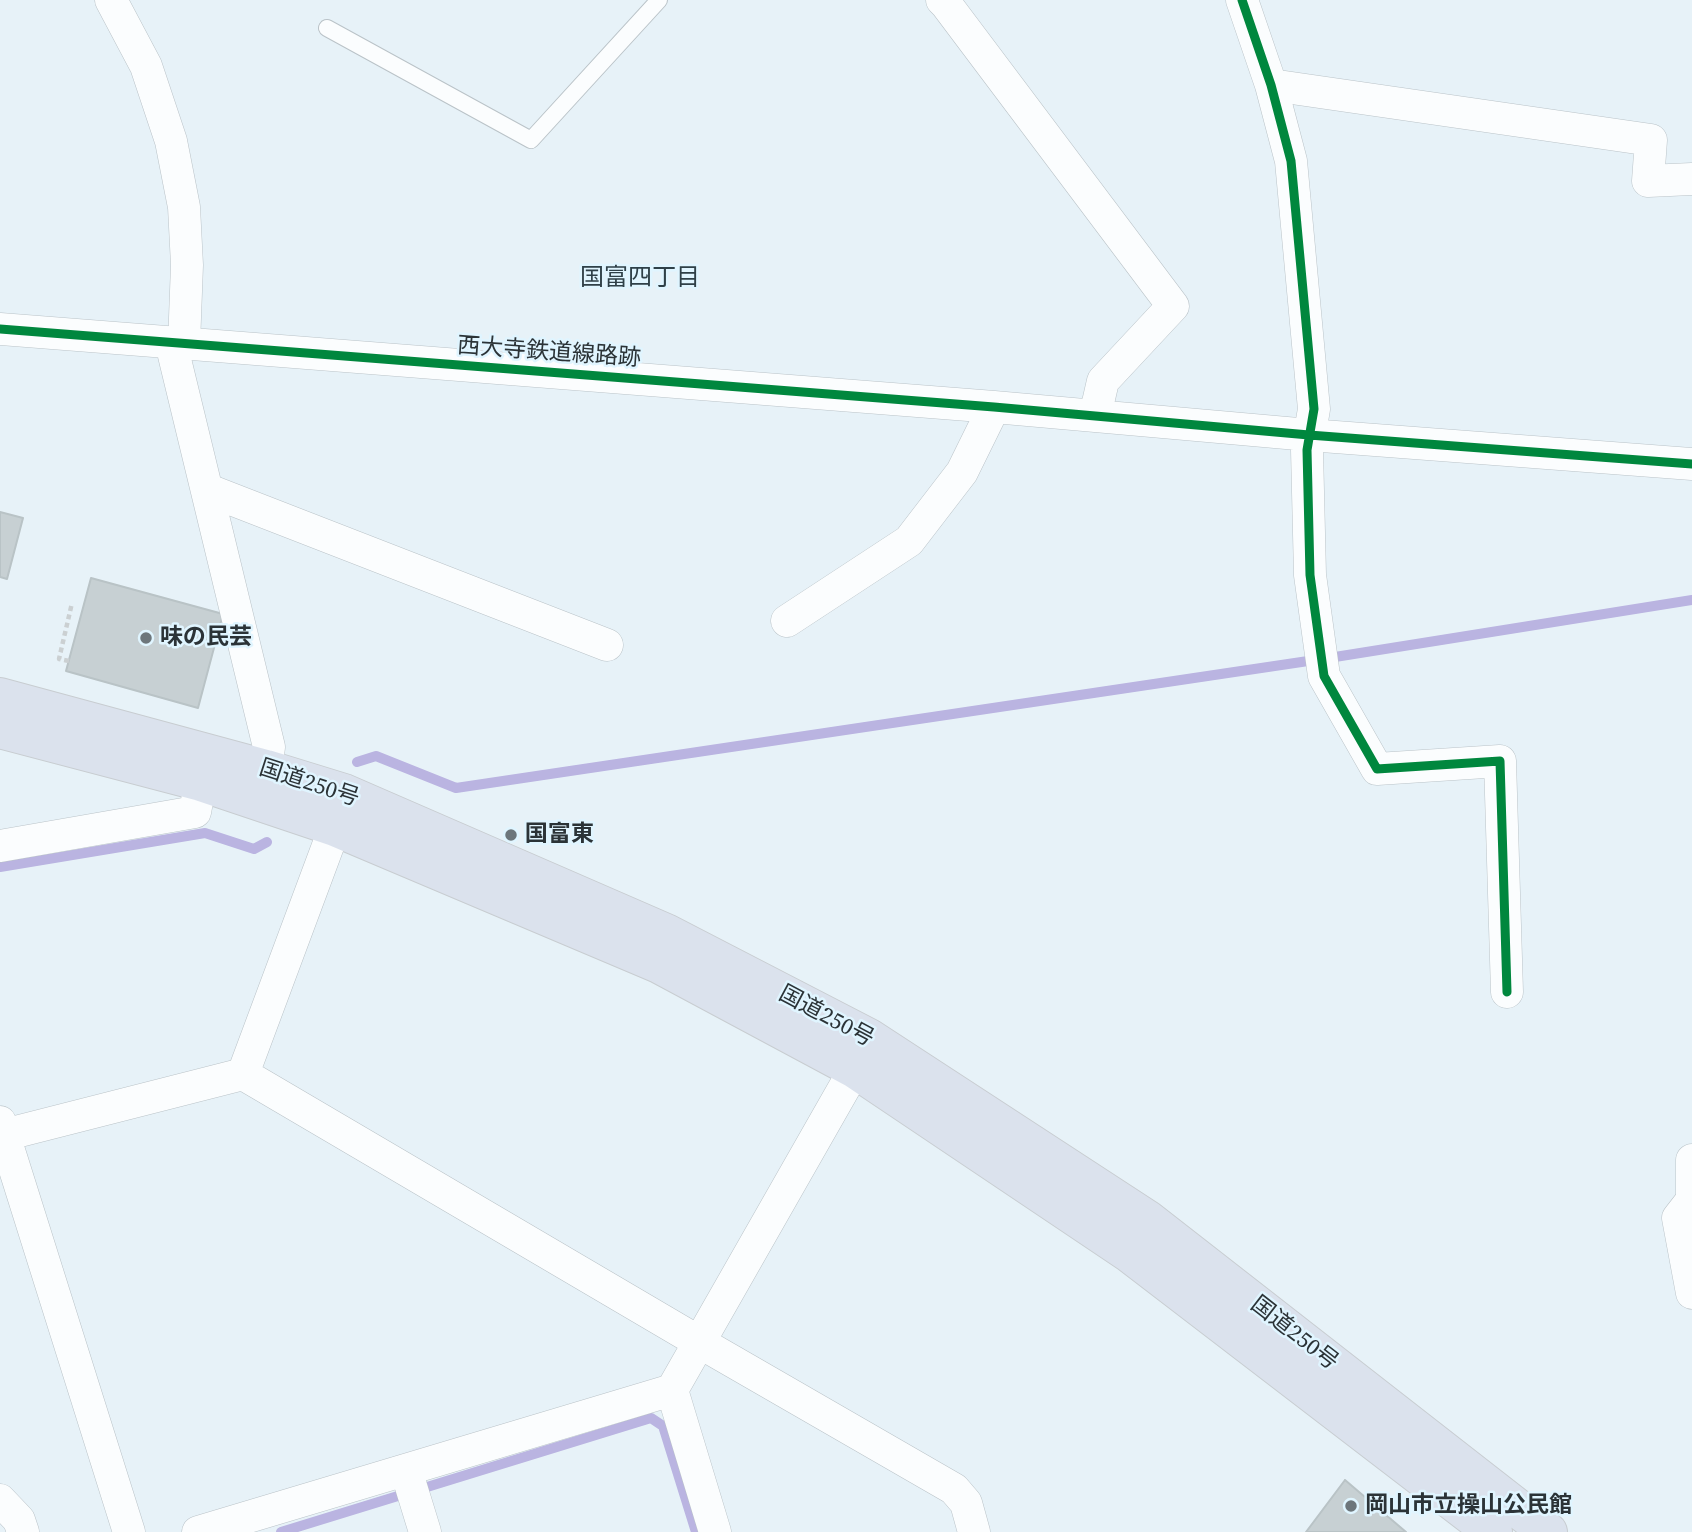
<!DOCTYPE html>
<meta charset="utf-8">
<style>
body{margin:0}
canvas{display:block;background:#e7f2f8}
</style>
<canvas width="1692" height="1532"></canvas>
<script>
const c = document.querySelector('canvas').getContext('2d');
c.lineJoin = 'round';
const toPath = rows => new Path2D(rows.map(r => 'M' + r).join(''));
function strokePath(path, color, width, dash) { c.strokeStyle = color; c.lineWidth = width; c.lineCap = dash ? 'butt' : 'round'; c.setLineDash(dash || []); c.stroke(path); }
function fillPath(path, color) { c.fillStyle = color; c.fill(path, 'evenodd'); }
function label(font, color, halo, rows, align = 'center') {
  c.font = font + ' "Source Serif 4","Noto Sans JP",serif'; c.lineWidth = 5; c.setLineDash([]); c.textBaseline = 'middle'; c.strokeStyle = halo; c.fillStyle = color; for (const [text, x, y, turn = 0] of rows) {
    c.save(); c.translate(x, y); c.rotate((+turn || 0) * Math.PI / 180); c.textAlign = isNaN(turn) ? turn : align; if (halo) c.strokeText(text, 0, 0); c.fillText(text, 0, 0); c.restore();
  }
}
strokePath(toPath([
 [357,762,376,756,456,788,1335,657,1692,600],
 [0,867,205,833,254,849,267,842],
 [281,1532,651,1418,663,1426,696,1532]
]), '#bab4e1', 10);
const building = toPath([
 [0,512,23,518,7,579,0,577,0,512],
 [91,578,223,614,198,708,66,671,91,578],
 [1345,1480,1406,1532,1306,1532,1345,1480]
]);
fillPath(building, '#c7d0d3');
strokePath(building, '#b9c3c6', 2);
const service = toPath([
 [327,28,531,140,659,0]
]);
const minor = toPath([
 [111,0,146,66,171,141,184,207,187,265,184,344],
 [942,0,946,4,1173,306,1103,381,1095,416],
 [1242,0,1271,85,1291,161,1314,409,1307,450,1310,575,1324,676,1377,769,1500,761,1507,992],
 [1271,85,1651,140,1648,181,1692,179],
 [0,329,994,407,1309,435,1692,464],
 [171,343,269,747,266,769],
 [208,490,607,645],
 [787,621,909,541,962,472,994,407],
 [0,846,195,812,205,758],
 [243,1074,335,827,341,806],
 [0,1122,129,1532],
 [0,1136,243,1074,699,1342,954,1489,966,1503,974,1532],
 [1692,1160,1692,1200,1678,1218,1692,1293],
 [672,1390,715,1532],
 [406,1470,425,1532],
 [0,1500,19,1520,23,1532],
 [198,1532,672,1390,855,1069,864,1049]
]);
const trunk = toPath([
 [0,697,266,769,344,793,666,933,869,1038,1148,1220,1548,1532],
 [0,729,201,782,335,827,659,964,855,1069,1129,1253,1493,1532]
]);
strokePath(service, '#bac3c8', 18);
strokePath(minor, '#bac3c8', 33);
strokePath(trunk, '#c8cdd1', 40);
strokePath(toPath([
 [69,661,59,659,72,603]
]), '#cbd0d2', 4.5, [5, 3.5]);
strokePath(service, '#fbfdfe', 16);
strokePath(minor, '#fbfdfe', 32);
strokePath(trunk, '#dbe2ed', 38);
strokePath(toPath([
 [1242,0,1271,85,1291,161,1314,409,1307,450,1310,575,1324,676,1377,769,1500,761,1507,992],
 [0,329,994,407,1309,435,1692,464]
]), '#00873e', 9);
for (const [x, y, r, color] of [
 [146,638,7,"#6d767b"],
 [511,835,7,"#6d767b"],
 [1351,1506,7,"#6d767b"]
]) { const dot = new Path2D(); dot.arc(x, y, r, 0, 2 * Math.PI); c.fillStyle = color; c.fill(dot); strokePath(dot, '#e0f5ff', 2.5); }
label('23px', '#2b3337', '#e0f5ff', [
 ["西大寺鉄道線路跡",549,353,4],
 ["国道250号",309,784,18],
 ["国道250号",826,1017,28],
 ["国道250号",1294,1334,38]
]);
label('bold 23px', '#2b3337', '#e0f5ff', [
 ["味の民芸",160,638],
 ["国富東",525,835],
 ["岡山市立操山公民館",1365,1506]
], 'left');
label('24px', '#2f4048', '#e0f5ff', [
 ["国富四丁目",640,279]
]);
</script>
